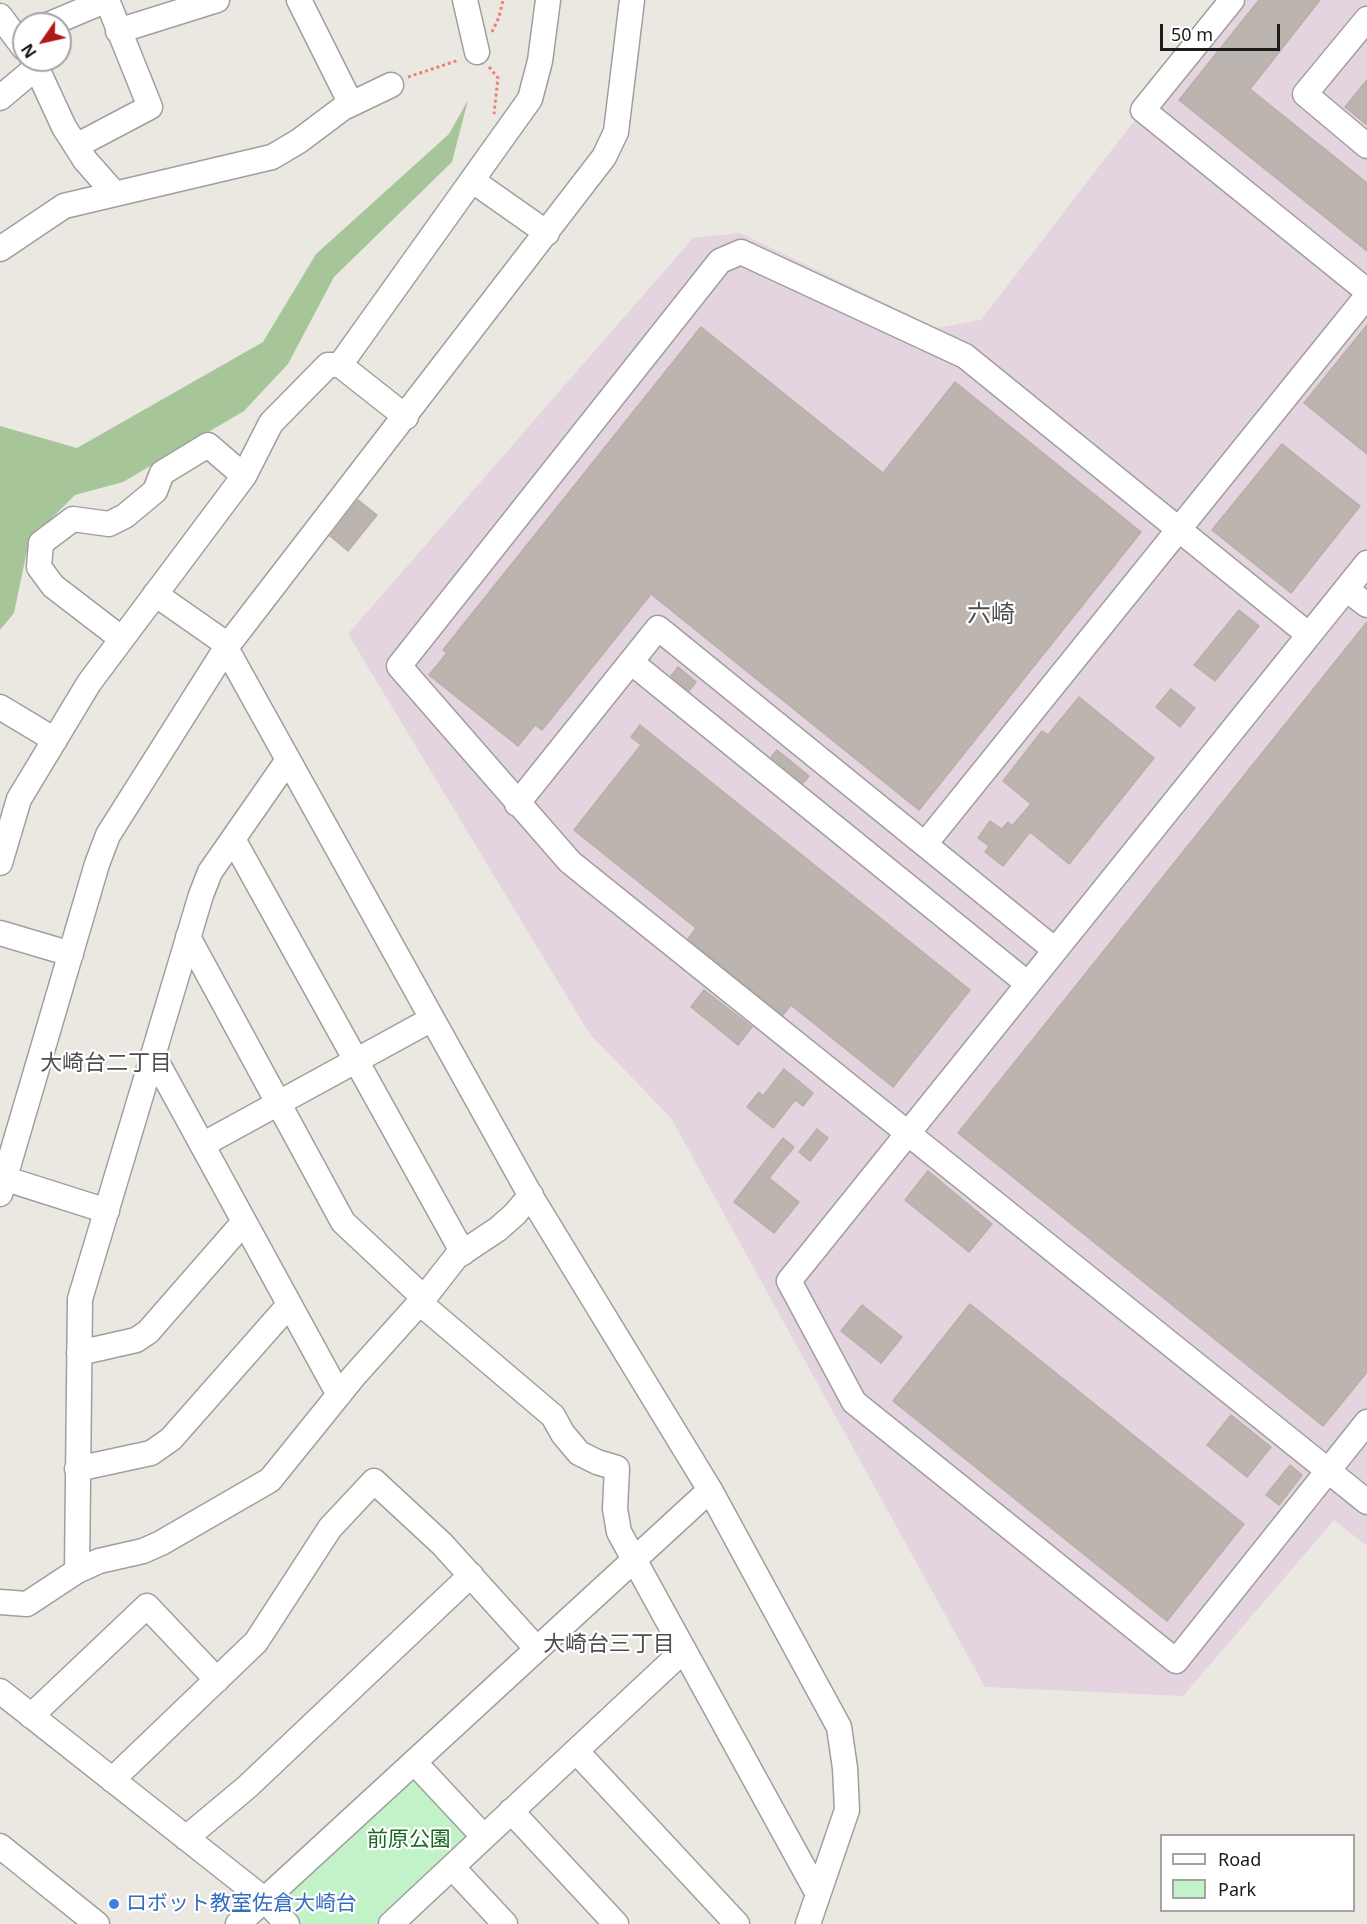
<!DOCTYPE html>
<meta charset="utf-8">
<style>
body{margin:0}
#map{position:relative;width:1367px;height:1924px;overflow:hidden;background:#ebe8e1;font-family:"Noto Sans",sans-serif}
canvas{display:block}
.legend{position:absolute;left:1160px;top:1834px;width:195px;height:78px;box-sizing:border-box;background:#fff;border:2px solid #a4a4a4;margin:0;padding:8px 10px;list-style:none;font-size:18px;color:#1b1b1b}
.legend li{display:flex;align-items:center;gap:12px;height:30px}
.legend b{width:30px;border:2px solid #a4a4a4}
.north{position:absolute;left:12px;top:12px;width:60px;height:60px;box-sizing:border-box;background:#fff;border:2px solid #a4a4a4;border-radius:50%;rotate:236deg;font-size:16px;font-weight:700;line-height:24px;text-align:center;color:#1b1b1b}
.north::after{content:'';display:block;margin:auto;width:21px;height:27px;background:#af1a16;clip-path:polygon(50% 0,100% 100%,50% 72%,0 100%)}
.scale{position:absolute;left:1160px;top:24px;width:120px;height:27px;box-sizing:border-box;border:3px solid #1b1b1b;border-top:0;padding-left:8px;font-size:18px;line-height:21px;white-space:nowrap;color:#1b1b1b;-webkit-text-stroke:4px #fff;paint-order:stroke}
</style>
<div id="map">
<canvas width="1367" height="1924"></canvas>
<ul class="legend">
<li><b style="height:8px;background:#fff"></b>Road</li>
<li><b style="height:16px;background:#c2f2c7"></b>Park</li>
</ul>
<div class="north">N</div>
<div class="scale">50 m</div>
</div>
<script>
const c = document.querySelector('canvas').getContext('2d');
c.lineJoin = 'round';
function fillPath(path, color) { c.fillStyle = color; c.fill(path, 'evenodd'); }
const toPath = rows => new Path2D(rows.map(r => 'M' + r).join(''));
function strokePath(path, color, width, dash) { c.strokeStyle = color; c.lineWidth = width; c.lineCap = dash ? 'butt' : 'round'; c.setLineDash(dash || []); c.stroke(path); }
function label(font, color, halo, rows, align = 'center') {
  c.font = font + ' "Noto Sans","Noto Sans JP",sans-serif'; c.lineWidth = 4.5; c.setLineDash([]); c.textBaseline = 'middle'; c.strokeStyle = halo; c.fillStyle = color; for (const [text, x, y, turn = 0] of rows) {
    c.save(); c.translate(x, y); c.rotate((+turn || 0) * Math.PI / 180); c.textAlign = isNaN(turn) ? turn : align; if (halo) c.strokeText(text, 0, 0); c.fillText(text, 0, 0); c.restore();
  }
}
fillPath(toPath([
 [1227,0,1367,0,1367,1546,1334,1520,1183,1696,985,1687,671,1118,589,1033,348,634,693,238,740,233,937,328,981,320]
]), '#e4d4e0');
fillPath(toPath([
 [468,100,452,162,334,277,288,364,244,411,123,482,75,495,29,541,14,613,0,630,0,426,77,448,263,342,316,254,449,134]
]), '#a6c69a');
fillPath(toPath([
 [411,1777,472,1830,468,1846,381,1924,299,1924,282,1905,282,1898]
]), '#c2f2c7');
const building = toPath([
 [1259,0,1320,0,1250,89,1367,183,1367,251,1179,100,1259,0],
 [1367,80,1367,125,1345,107,1367,80],
 [1367,325,1367,454,1304,403,1367,325],
 [701,327,883,473,955,382,1141,532,919,810,651,594,542,730,535,725,518,746,429,675,447,653,443,650,701,327],
 [1282,444,1360,506,1291,593,1212,530,1282,444],
 [358,500,377,515,348,551,330,536,358,500],
 [1239,610,1259,626,1215,681,1194,665,1239,610],
 [1367,622,1367,1372,1323,1426,958,1133,1367,622],
 [678,667,696,682,689,691,671,676,678,667],
 [1171,689,1195,708,1180,727,1156,707,1171,689],
 [1079,697,1154,758,1069,864,1030,832,1003,866,985,852,989,846,978,838,990,821,1002,829,1008,822,1012,826,1031,804,1003,781,1042,731,1048,735,1079,697],
 [640,725,970,990,893,1087,791,1005,783,1015,688,939,696,928,574,830,641,745,631,737,640,725],
 [777,750,809,776,803,783,771,757,777,750],
 [704,990,752,1027,738,1045,691,1007,704,990],
 [784,1069,813,1093,803,1106,795,1100,773,1128,747,1107,759,1092,763,1096,784,1069],
 [817,1129,828,1138,810,1161,799,1152,817,1129],
 [783,1138,794,1147,769,1178,799,1202,774,1233,734,1202,783,1138],
 [928,1171,992,1224,969,1252,905,1200,928,1171],
 [970,1304,1244,1524,1167,1621,893,1401,970,1304],
 [862,1305,902,1337,881,1363,841,1331,862,1305],
 [1231,1415,1271,1447,1247,1477,1207,1445,1231,1415],
 [1290,1465,1302,1475,1279,1505,1266,1495,1290,1465]
]);
fillPath(building, '#bbb4af');
strokePath(building, '#bbafa6', 1.5);
const minor = toPath([
 [299,0,351,104],
 [465,0,477,52],
 [1232,0,1143,110,1367,291],
 [0,16,24,48],
 [1367,19,1305,94,1367,146],
 [50,24,107,0,150,107,76,146],
 [118,31,217,0],
 [33,60,64,127,85,160,115,194],
 [0,98,38,66],
 [473,181,547,233],
 [0,249,64,206,272,157,299,141,343,108,391,85],
 [340,365,530,99,540,61,548,0],
 [1367,563,789,1281,854,1402,1176,1661,1367,1422],
 [1346,589,1367,605],
 [155,594,228,645],
 [1309,635,965,356,741,252,720,261,399,666,570,862,1367,1502],
 [122,639,53,586,39,567,41,543,73,519,109,524,125,516,155,491,162,473,208,445,244,476],
 [226,648,533,1200,710,1490,839,1727,845,1768,847,1810,808,1924],
 [631,662,1028,984],
 [0,707,55,740],
 [517,804,658,628,1055,950],
 [233,839,463,1253],
 [925,844,1367,296],
 [0,863,19,799,89,683,244,476,271,423,328,365,340,365,406,417],
 [0,933,71,954],
 [188,937,343,1222,424,1298],
 [153,1055,339,1395],
 [202,1145,432,1019],
 [0,1177,107,1211],
 [0,1194,97,864,108,835,228,645,604,157,616,132,632,0],
 [420,1303,553,1416,563,1434,579,1453,597,1462,617,1468,615,1509,619,1532,818,1894],
 [79,1353,136,1340,148,1332,244,1222],
 [77,1469,151,1453,171,1439,289,1305],
 [77,1571,80,1299,201,895,210,872,288,760],
 [0,1602,27,1604,77,1571,99,1561,143,1551,161,1543,270,1480,354,1376,424,1298,456,1257,498,1229,515,1214,531,1195],
 [0,1691,265,1900,287,1924],
 [31,1716,147,1606,217,1680],
 [576,1751,737,1924],
 [414,1762,484,1837],
 [112,1780,256,1642,330,1528,374,1481,442,1544,537,1649],
 [511,1811,616,1924],
 [186,1838,247,1787,471,1575],
 [0,1846,97,1924],
 [452,1867,505,1924],
 [238,1924,710,1490],
 [391,1924,684,1650]
]);
strokePath(minor, '#9f9f9f', 27);
strokePath(toPath([
 [492,32,499,17,503,0],
 [489,67,498,78,494,114],
 [408,77,459,60]
]), '#e98375', 3, [3, 3]);
strokePath(minor, '#fff', 24);
for (const [x, y, r, color] of [
 [114,1904,6,"#3f7fe0"]
]) { const dot = new Path2D(); dot.arc(x, y, r, 0, 2 * Math.PI); c.fillStyle = color; c.fill(dot); strokePath(dot, '#fff', 2); }
label('21px', '#176a20', '#fff', [
 ["前原公園",409,1840]
]);
label('21px', '#366cbe', '#fff', [
 ["ロボット教室佐倉大崎台",126,1904]
], 'left');
label('22px', '#4e4e4e', '#fff', [
 ["大崎台二丁目",106,1064],
 ["大崎台三丁目",609,1645]
]);
label('24px', '#4e4e4e', '#fff', [
 ["六崎",991,615]
]);
</script>
